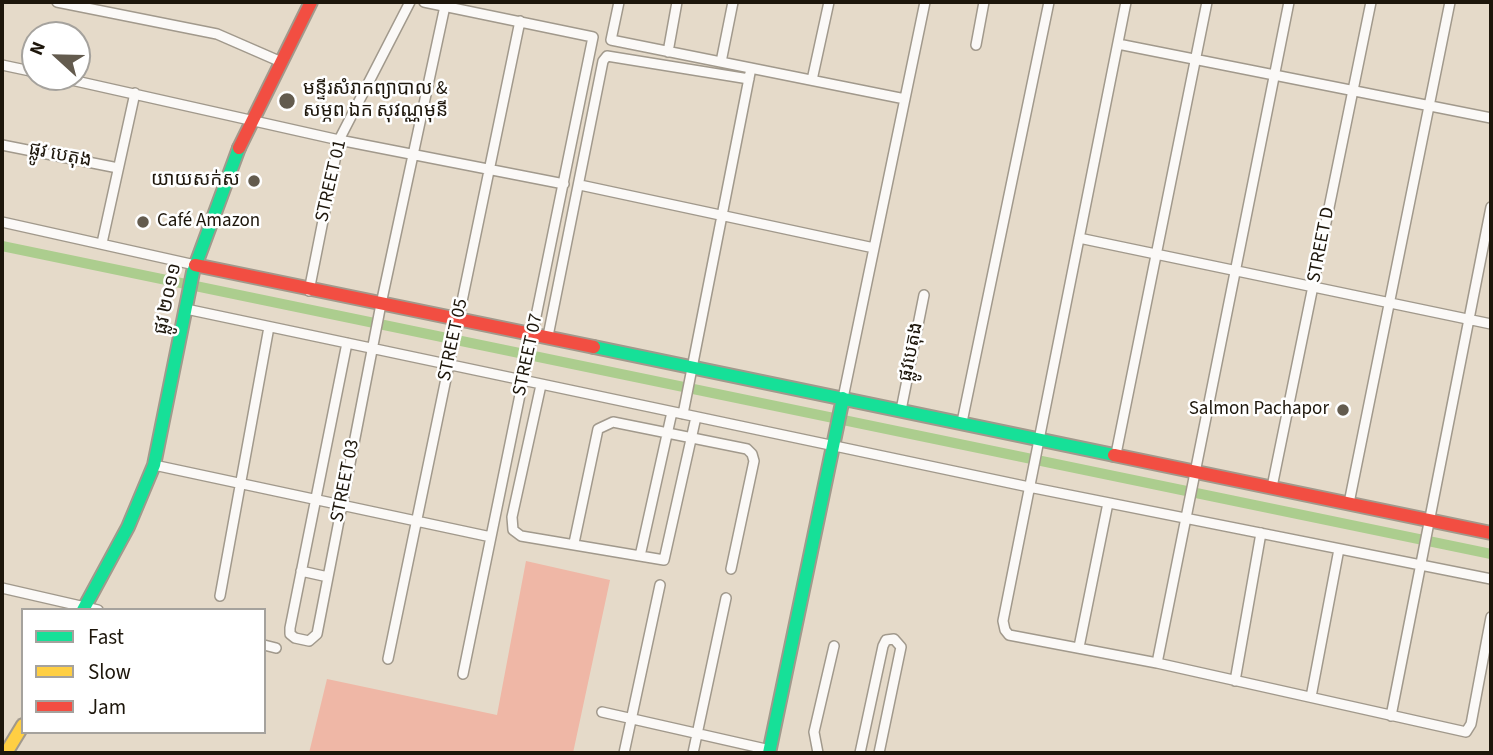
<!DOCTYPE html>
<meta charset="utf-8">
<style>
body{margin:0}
#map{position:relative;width:1493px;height:755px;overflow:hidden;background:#e5dac9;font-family:"Source Sans 3",sans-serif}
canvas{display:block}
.frame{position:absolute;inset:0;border:4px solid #1d160b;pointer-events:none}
.legend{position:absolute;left:21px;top:608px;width:245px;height:126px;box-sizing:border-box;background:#fff;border:2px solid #a5a29d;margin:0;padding:9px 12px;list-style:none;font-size:21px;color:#1d160b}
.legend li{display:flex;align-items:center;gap:14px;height:35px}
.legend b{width:35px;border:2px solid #a5a29d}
.north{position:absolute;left:21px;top:21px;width:70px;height:70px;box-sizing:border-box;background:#fff;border:2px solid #a5a29d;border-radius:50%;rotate:292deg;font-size:19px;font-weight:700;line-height:28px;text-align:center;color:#1d160b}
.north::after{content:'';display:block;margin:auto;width:24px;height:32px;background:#635b4e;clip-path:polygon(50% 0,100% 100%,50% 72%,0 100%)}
</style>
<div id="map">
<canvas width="1493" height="755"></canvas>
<div class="frame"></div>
<ul class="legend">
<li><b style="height:9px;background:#16e098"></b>Fast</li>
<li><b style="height:9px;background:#ffcf43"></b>Slow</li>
<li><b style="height:9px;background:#f24e42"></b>Jam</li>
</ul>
<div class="north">N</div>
</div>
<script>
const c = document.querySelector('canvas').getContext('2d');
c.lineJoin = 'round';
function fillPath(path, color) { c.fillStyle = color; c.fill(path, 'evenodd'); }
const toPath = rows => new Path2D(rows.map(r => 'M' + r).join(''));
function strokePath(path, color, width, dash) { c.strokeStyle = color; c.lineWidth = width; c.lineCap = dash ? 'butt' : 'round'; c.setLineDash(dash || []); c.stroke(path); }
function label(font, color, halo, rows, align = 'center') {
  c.font = font + ' "Source Sans 3","Noto Sans Khmer",sans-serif'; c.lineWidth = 5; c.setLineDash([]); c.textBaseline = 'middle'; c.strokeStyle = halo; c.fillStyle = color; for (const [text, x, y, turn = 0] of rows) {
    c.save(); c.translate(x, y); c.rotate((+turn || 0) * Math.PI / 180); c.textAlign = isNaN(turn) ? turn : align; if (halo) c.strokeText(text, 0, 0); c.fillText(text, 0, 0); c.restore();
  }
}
fillPath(toPath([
 [526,561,610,580,573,753,309,753,327,679,497,715]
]), '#efb7a6');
strokePath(toPath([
 [2,246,1491,554]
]), '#accd8e', 10);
const street = toPath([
 [57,2,217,34,279,61],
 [424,2,593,37,463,674],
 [619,2,611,40,905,99],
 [1126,2,1003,621,1005,630,1009,635,1157,663,1466,732,1471,724,1491,617],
 [1118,44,1491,118],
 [976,45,984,2],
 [668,52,677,2],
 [721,62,733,2],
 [2,65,35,72],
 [58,77,339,140,564,184],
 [812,80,829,2],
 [2,145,118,168],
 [580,185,874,248],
 [2,222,195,265],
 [1079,238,1491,324],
 [102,243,135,93],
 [309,291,339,140,410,2],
 [186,309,1029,487,1491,579],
 [548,336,603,61,607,56,749,79],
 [347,343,290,628,290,634,295,638,309,641,317,634,381,304,445,6],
 [541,385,512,517,513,530,521,536,664,560,696,417],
 [843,398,925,2],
 [901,410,924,295],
 [683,414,751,68],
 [962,422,1049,2],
 [1116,454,1207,2],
 [154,465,491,537],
 [1272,487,1371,2],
 [1349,503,1450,2],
 [574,543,598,429,613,422,747,449,752,454,754,461,731,569],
 [640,556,672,412],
 [301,571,328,577],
 [2,588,98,610],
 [220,596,269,327],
 [264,645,276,648],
 [1079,647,1108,503],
 [388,659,520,21],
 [1157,663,1289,2],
 [1235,681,1261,533],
 [1311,697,1339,549],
 [602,712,770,750],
 [1391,716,1491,207],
 [624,753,660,585],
 [693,753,726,598],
 [818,753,814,732,834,646],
 [860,753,883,646,886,640,894,639,901,647,879,753]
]);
const fast = toPath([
 [594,347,1114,455],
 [83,610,128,527,154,465,193,272,239,148],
 [769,753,843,398]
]);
const slow = toPath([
 [6,753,23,725]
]);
const jam = toPath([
 [239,148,311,2],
 [195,265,594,347],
 [1114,455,1491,533]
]);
strokePath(street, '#a1998c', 12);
strokePath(fast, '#a1998c', 16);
strokePath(slow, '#a1998c', 16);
strokePath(jam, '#a1998c', 16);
strokePath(street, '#fbf9f7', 9);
strokePath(fast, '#16e098', 12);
strokePath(slow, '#ffcf43', 12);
strokePath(jam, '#f24e42', 12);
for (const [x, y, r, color] of [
 [287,101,9,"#635b4e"],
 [254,181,7,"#635b4e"],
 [143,222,7,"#635b4e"],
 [1343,410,7,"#635b4e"]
]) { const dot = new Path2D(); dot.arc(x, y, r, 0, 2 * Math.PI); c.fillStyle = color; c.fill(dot); strokePath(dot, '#fff', 2.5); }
label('19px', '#1d160b', '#fff', [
 ["មន្ទីរសំរាកព្យាបាល &",303,90],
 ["សម្ភព ឯក សុវណ្ណមុនី",303,112],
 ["យាយសក់ស",240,181,"right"],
 ["Café Amazon",157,222],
 ["Salmon Pachapor",1329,410,"right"]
], 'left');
label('19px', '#1d160b', '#fff', [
 ["ផ្លូវ បេតុង",60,156,11],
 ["STREET 01",332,181,-77],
 ["STREET D",1322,245,-79],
 ["ផ្លូវ ២០១១",169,299,-78],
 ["STREET 05",454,340,-78],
 ["ផ្លូវបេតុង",912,352,-79],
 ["STREET 07",529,355,-78],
 ["STREET 03",346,481,-79]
]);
</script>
